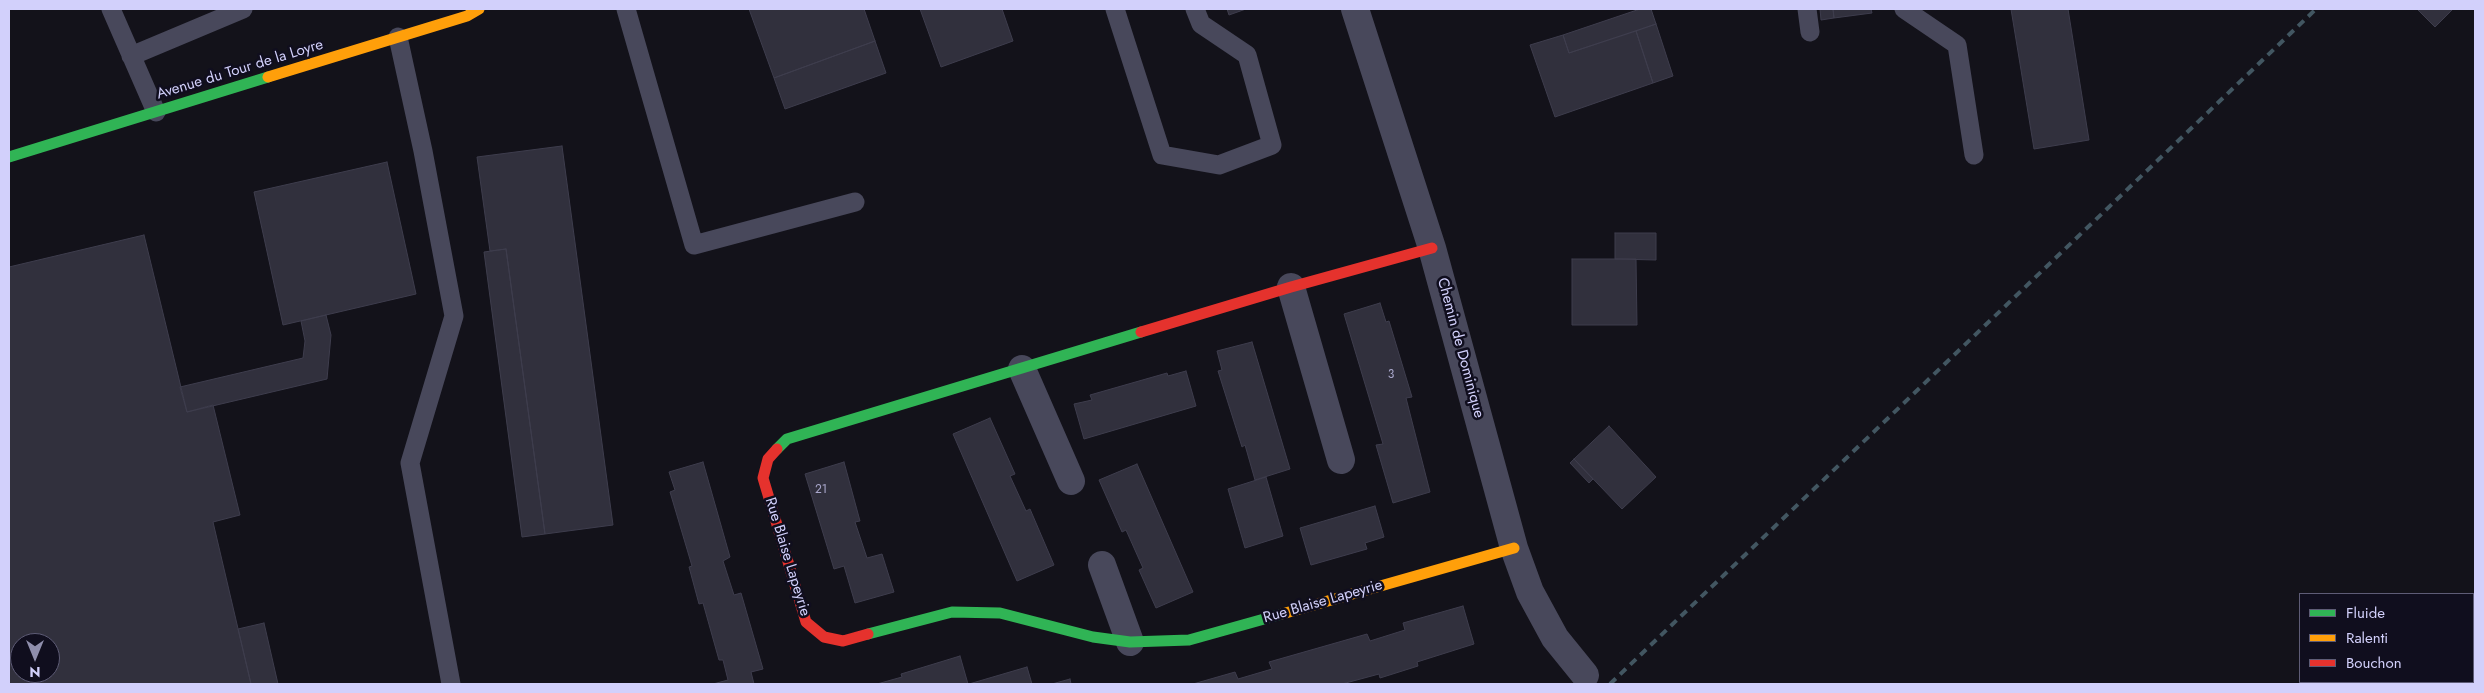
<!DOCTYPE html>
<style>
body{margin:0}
#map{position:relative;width:2484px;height:693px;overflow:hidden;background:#13121a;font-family:Jost,sans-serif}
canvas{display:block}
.frame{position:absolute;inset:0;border:10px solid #d2d0fb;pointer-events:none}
.legend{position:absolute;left:2299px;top:593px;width:175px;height:90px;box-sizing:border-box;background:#100e1e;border:1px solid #5e5c76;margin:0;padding:6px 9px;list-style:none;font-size:15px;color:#d2d0fb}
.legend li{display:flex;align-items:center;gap:10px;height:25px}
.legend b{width:25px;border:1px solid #5e5c76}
.north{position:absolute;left:10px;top:633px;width:50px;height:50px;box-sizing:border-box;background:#100e1e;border:1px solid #5e5c76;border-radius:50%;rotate:180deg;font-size:14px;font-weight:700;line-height:20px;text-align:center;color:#d2d0fb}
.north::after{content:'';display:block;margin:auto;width:18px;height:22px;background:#8f8eac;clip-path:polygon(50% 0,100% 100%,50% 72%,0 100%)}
</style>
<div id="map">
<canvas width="2484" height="693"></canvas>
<div class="frame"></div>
<ul class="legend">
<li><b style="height:6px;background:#30b455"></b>Fluide</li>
<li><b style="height:6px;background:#ff9f0a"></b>Ralenti</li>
<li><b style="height:6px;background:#e5322d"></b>Bouchon</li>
</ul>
<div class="north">N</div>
</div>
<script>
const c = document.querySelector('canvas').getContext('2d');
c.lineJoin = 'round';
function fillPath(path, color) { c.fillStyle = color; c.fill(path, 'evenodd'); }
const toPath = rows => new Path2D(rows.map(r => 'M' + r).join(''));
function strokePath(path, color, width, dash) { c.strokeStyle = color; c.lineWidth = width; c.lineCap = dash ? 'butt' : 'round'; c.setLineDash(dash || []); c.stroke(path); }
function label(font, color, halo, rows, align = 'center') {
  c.font = font + ' Jost,sans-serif'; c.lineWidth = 5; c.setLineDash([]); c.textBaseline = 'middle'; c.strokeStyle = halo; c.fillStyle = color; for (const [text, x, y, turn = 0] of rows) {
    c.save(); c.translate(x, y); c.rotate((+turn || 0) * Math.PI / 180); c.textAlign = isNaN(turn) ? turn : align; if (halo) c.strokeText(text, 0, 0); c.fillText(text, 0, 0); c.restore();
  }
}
const building = toPath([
 [749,9,864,9,875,41,774,78,749,9],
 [920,9,1002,9,1013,41,941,67,920,9],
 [1227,9,1246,9,1229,15,1227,9],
 [1640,9,1651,9,1656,24,1569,53,1563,35,1640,9],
 [1820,9,1833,9,1834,18,1821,20,1820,9],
 [1833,9,1871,9,1872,13,1834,18,1833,9],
 [2011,9,2068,9,2089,140,2034,149,2011,9],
 [2417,9,2453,9,2435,27,2417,9],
 [1656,24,1673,76,1653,83,1636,31,1656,24],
 [1636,31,1653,83,1555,117,1530,45,1563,35,1569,53,1636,31],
 [875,41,886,73,785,109,774,78,875,41],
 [562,146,613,525,545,534,506,249,490,251,477,157,562,146],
 [387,162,416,294,283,325,254,192,387,162],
 [1615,233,1656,233,1656,260,1615,259,1615,233],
 [144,235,187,412,213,405,240,515,213,522,251,684,9,684,9,267,144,235],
 [20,643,50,643,50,673,20,673,20,643],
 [506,249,545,534,522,537,484,252,506,249],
 [1572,259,1636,259,1637,325,1572,325,1572,259],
 [1380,303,1386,322,1389,321,1412,397,1406,398,1430,492,1393,503,1376,445,1383,444,1344,314,1380,303],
 [326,315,331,335,327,379,187,412,180,387,303,358,305,341,301,321,326,315],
 [1252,342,1290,469,1255,480,1245,445,1242,447,1218,371,1222,370,1217,351,1252,342],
 [1186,371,1196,406,1084,439,1074,404,1092,400,1090,395,1167,373,1168,376,1186,371],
 [990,418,1015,474,1010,476,1026,511,1030,509,1054,565,1017,581,953,434,990,418],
 [1609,426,1656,477,1622,509,1574,459,1609,426],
 [1574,459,1593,479,1589,483,1570,463,1574,459],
 [703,462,730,557,723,561,734,595,741,593,763,669,751,672,754,684,713,684,728,680,723,660,719,660,703,603,699,604,689,567,692,566,670,492,675,490,669,472,703,462],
 [844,462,860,521,855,522,867,558,882,554,894,592,855,603,844,566,834,569,805,474,844,462],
 [1137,464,1193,592,1156,608,1139,570,1143,568,1126,530,1122,532,1099,480,1137,464],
 [1266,477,1283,536,1245,548,1228,489,1266,477],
 [1375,506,1384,537,1365,543,1367,549,1311,565,1300,528,1375,506],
 [1463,606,1474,644,1417,662,1418,666,1380,678,1379,674,1342,684,1193,684,1235,672,1238,679,1272,669,1269,662,1367,634,1370,641,1405,630,1403,623,1463,606],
 [264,623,278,684,251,684,238,629,264,623],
 [960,656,968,684,877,684,902,677,901,674,960,656],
 [1027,667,1032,684,969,684,1027,667],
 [1070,679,1071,684,1052,684,1070,679]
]);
fillPath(building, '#31303d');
strokePath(building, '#3e3d4d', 1);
strokePath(toPath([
 [111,9,156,112],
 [626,9,694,245,855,202],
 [1115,9,1162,155,1219,165,1272,145,1247,55,1201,24,1195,9],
 [1807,9,1810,32],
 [1904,9,1957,45,1974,155],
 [398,37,423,151,454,316,410,463,451,684],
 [131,56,243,9]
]), '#48485b', 19);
strokePath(toPath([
 [1355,9,1432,248,1514,548,1530,592,1555,638,1585,675],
 [1291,287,1341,460],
 [1022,369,1071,481],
 [1102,565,1130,642]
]), '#48485b', 28);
strokePath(toPath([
 [9,157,268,77],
 [777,449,787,439,1141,332],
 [868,634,952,612,1000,613,1093,637,1130,642,1189,640,1282,614]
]), '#30b455', 11);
strokePath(toPath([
 [268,77,467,16,479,9],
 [1282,614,1514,548]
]), '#ff9f0a', 11);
strokePath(toPath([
 [1141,332,1291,287,1432,248],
 [777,449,768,459,763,478,806,622,824,637,843,641,868,634]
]), '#e5322d', 11);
strokePath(toPath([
 [1610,684,2316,9]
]), '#425661', 4, [8, 6]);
label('12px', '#aaa8cc', null, [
 ["3",1391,375],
 ["21",821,490]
]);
label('15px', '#d2d0fb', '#100e1e', [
 ["Avenue du Tour de la Loyre",240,70,-17],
 ["Chemin de Dominique",1460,348,75],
 ["Rue Blaise Lapeyrie",787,557,73],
 ["Rue Blaise Lapeyrie",1323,602,-16]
]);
</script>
